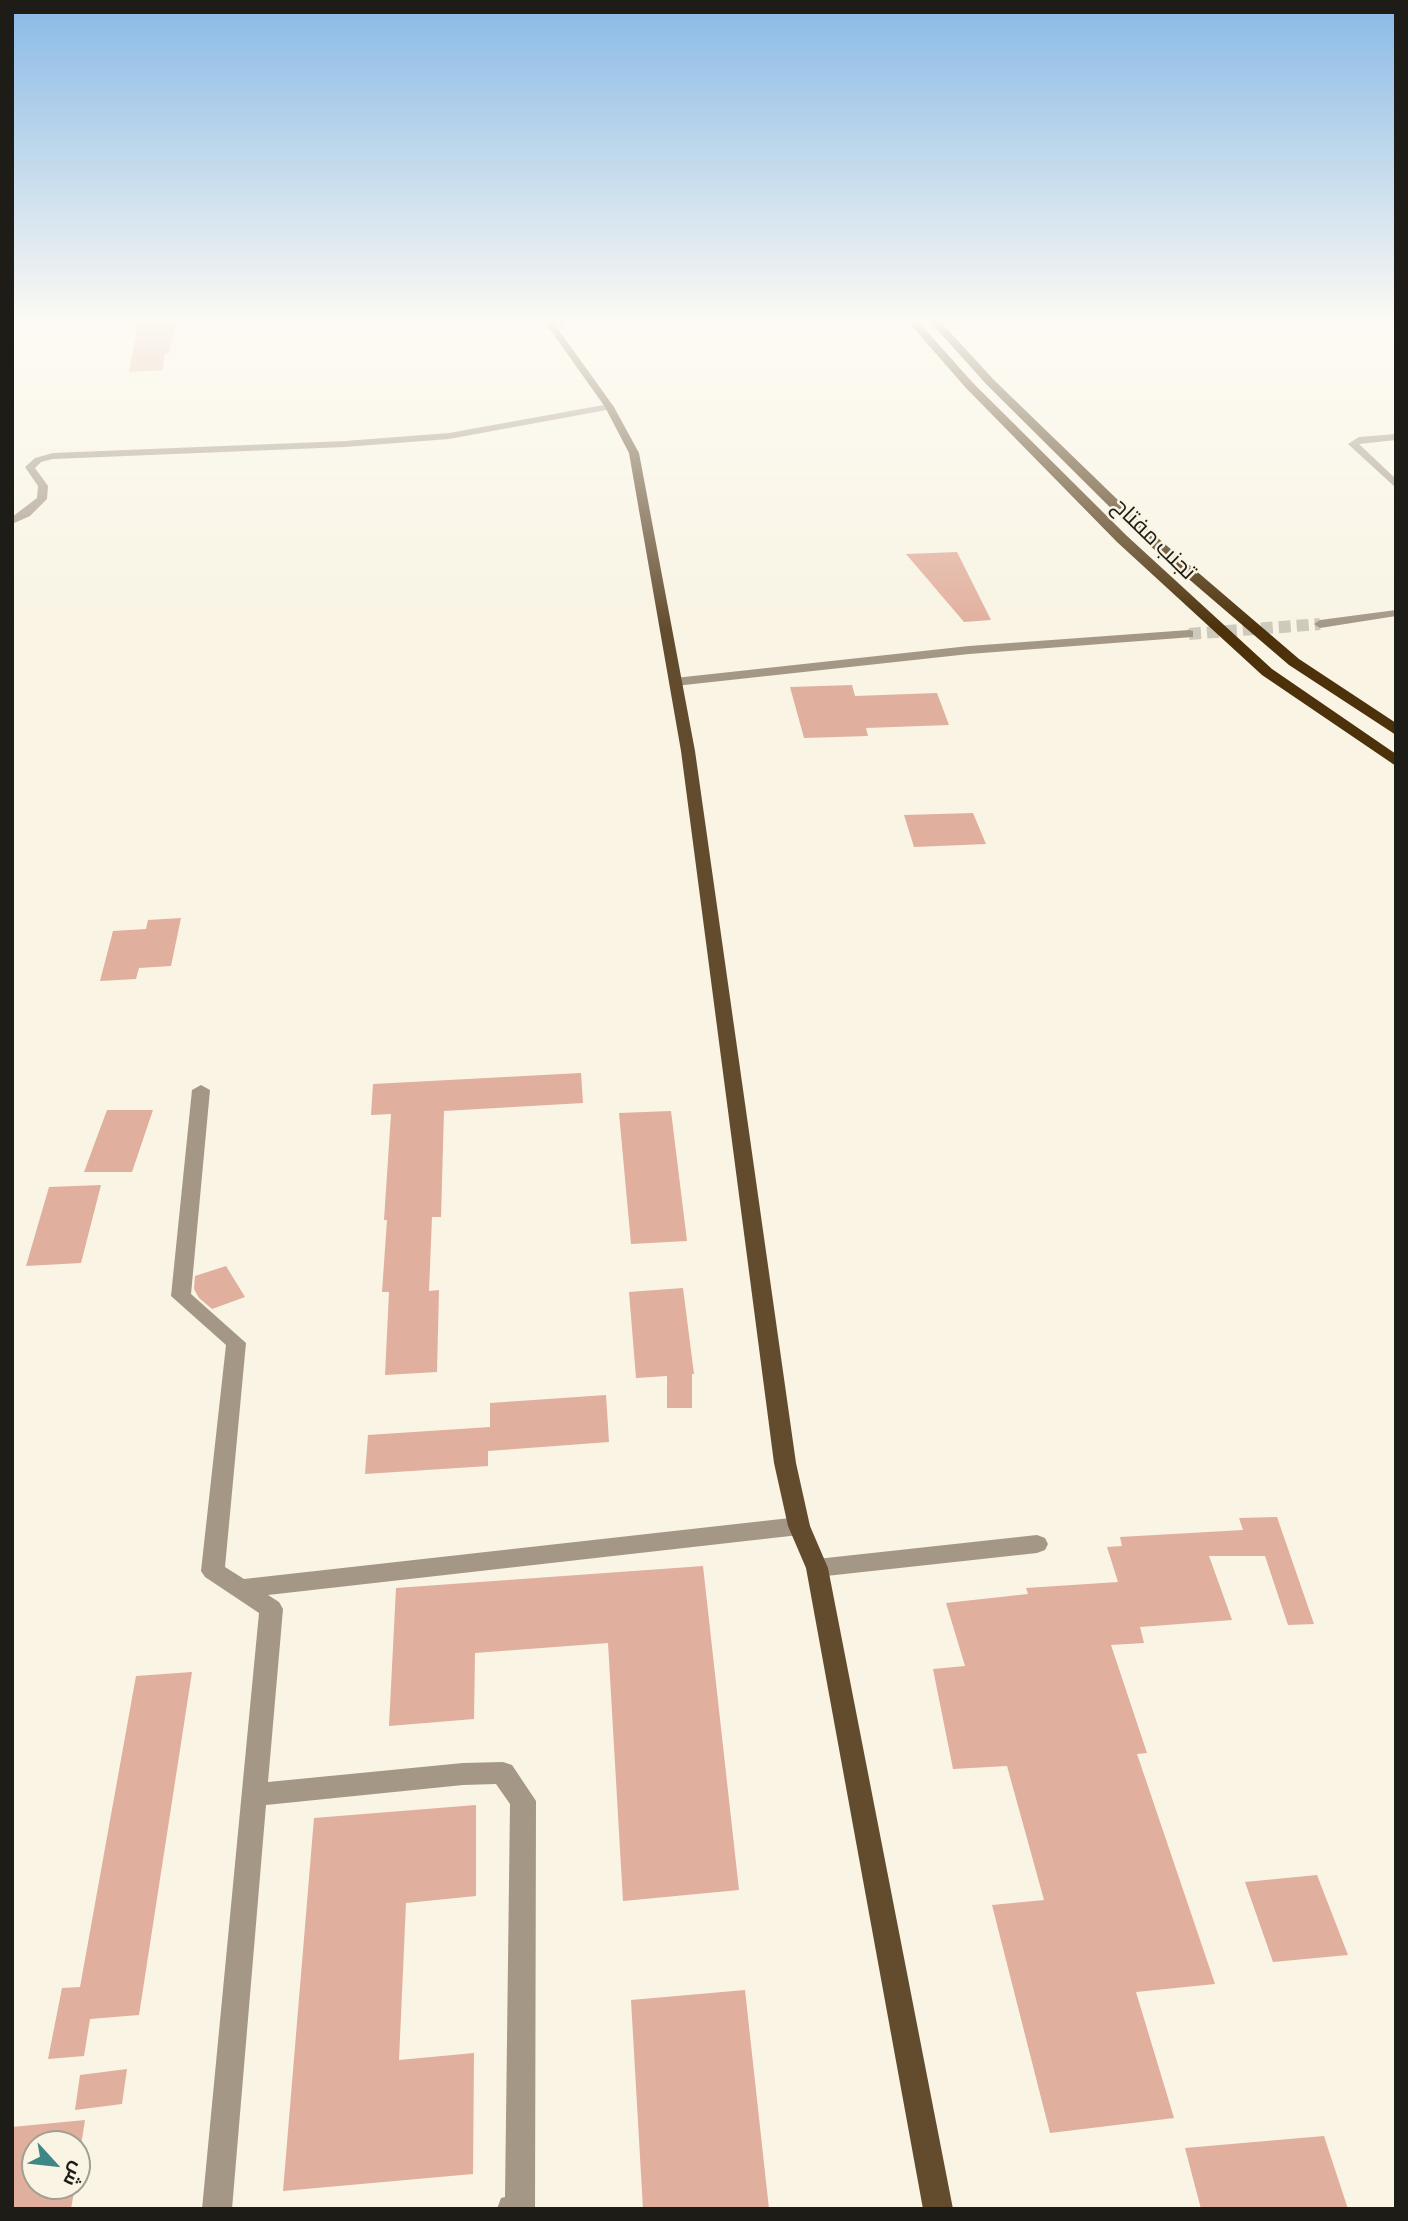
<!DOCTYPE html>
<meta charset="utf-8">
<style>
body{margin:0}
#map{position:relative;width:1408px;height:2221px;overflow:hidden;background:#f9f4e4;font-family:"Alegreya Sans",Cairo,sans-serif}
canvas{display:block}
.frame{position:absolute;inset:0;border:14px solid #1d1c16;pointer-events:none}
.north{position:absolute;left:21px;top:2130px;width:70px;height:70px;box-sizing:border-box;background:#f9f4e4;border:2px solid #a19e92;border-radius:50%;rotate:117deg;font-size:19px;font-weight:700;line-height:28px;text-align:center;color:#1d1c16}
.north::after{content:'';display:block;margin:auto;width:24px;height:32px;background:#3f8784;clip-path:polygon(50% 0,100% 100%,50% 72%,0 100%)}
</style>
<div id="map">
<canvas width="1408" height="2221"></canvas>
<div class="frame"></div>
<div class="north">ش</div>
</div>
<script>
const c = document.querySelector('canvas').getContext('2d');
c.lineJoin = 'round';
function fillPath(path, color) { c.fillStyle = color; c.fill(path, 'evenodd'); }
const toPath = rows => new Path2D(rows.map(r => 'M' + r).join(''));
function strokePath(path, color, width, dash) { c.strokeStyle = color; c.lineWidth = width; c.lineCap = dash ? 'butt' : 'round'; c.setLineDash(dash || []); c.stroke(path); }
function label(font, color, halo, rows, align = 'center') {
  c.font = font + ' "Alegreya Sans",Cairo,sans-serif'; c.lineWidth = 5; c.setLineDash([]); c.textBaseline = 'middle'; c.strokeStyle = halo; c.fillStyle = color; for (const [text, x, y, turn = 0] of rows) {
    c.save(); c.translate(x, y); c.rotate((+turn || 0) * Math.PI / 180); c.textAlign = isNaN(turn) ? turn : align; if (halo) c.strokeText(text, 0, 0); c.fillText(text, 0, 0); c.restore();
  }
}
fillPath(toPath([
 [148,318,178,318,169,353,165,354,163,370,129,372,138,322,146,322],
 [957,552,991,620,964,622,906,554],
 [852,685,855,696,937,693,949,725,866,728,868,736,804,738,790,687],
 [973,813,986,844,914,847,904,815],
 [181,918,171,966,139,968,136,979,100,981,113,931,146,929,148,920],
 [581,1073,583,1103,444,1111,441,1217,432,1217,429,1291,439,1290,437,1372,385,1375,389,1292,382,1292,387,1220,384,1220,391,1114,371,1115,373,1084],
 [107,1110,153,1110,132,1172,84,1172],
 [671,1111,687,1241,631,1244,619,1113],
 [101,1185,81,1263,26,1266,49,1187],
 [226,1266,245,1297,212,1309,199,1298,194,1289,195,1276],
 [683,1288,694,1374,692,1374,692,1408,667,1408,667,1376,636,1378,629,1292],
 [606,1395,609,1442,488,1451,488,1466,365,1474,368,1435,490,1427,490,1403],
 [1277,1517,1314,1624,1288,1625,1265,1556,1209,1556,1232,1620,1140,1627,1144,1643,1111,1645,1147,1753,1137,1754,1215,1984,1136,1992,1174,2118,1050,2133,992,1905,1044,1900,1007,1766,953,1769,933,1669,965,1666,946,1603,1028,1594,1026,1588,1118,1582,1107,1547,1122,1546,1120,1537,1243,1530,1239,1518],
 [703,1566,739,1890,623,1901,608,1643,475,1653,474,1719,389,1726,396,1588],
 [192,1672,139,2015,90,2019,84,2056,48,2059,62,1988,80,1987,136,1676],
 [476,1805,476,1896,406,1903,399,2060,474,2053,473,2174,283,2191,314,1818],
 [1317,1875,1348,1955,1273,1962,1245,1882],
 [745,1990,769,2209,643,2209,631,2000],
 [127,2069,122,2104,75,2110,80,2075],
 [85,2120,77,2171,77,2144,35,2144,35,2186,75,2186,71,2209,12,2209,12,2127],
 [1324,2136,1348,2209,1201,2209,1185,2148]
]), '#e1af9d');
strokePath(toPath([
 [1189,634,1320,624]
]), '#cdc9bb', 12, [12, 6]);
fillPath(toPath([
 [567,318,576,318,558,331,552,331,552,327,567,318],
 [609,404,614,407,612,409,449,439,345,447,53,459,41,462,35,468,48,486,47,499,30,516,12,524,12,517,37,498,38,486,25,467,35,458,53,453,345,441,449,433,609,404],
 [1396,434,1396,440,1359,444,1396,479,1396,488,1348,444,1359,437,1396,434],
 [1396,610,1396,616,1320,628,1314,624,1320,620,1396,610],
 [1189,630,1193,631,1193,637,969,654,675,686,669,682,675,678,969,646,1189,630],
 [201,1085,210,1090,191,1294,246,1343,225,1567,244,1579,799,1517,807,1520,810,1526,807,1532,799,1535,268,1595,279,1602,283,1609,268,1782,463,1763,503,1762,512,1765,536,1801,535,2209,497,2209,501,2198,505,2197,510,1804,496,1784,463,1785,266,1805,232,2209,202,2209,259,1613,205,1577,201,1571,226,1345,171,1296,192,1090,201,1085],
 [1037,1535,1045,1538,1048,1544,1045,1550,1037,1553,817,1577,809,1574,806,1568,809,1562,817,1559,1037,1535]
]), '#a59786');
fillPath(toPath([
 [542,318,550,318,614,407,639,453,695,751,796,1463,810,1526,828,1568,953,2209,923,2209,806,1568,788,1526,774,1463,681,751,629,453,605,407,542,318]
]), '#634c2e');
fillPath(toPath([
 [905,318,915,318,973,383,1127,536,1272,669,1396,754,1396,766,1262,675,1117,542,965,387,905,318],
 [927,318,937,318,994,380,1152,533,1299,659,1396,723,1396,735,1289,665,1142,539,986,384,927,318]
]), '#4c310b');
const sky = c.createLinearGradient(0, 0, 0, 629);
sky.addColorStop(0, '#88b9e6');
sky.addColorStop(0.51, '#fcfaf3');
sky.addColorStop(1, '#fcfaf300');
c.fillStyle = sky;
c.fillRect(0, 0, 1408, 629);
label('23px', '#1d1c16', '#f9f4e4', [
 ["تجنب مفتاح",1154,539,44]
]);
</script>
